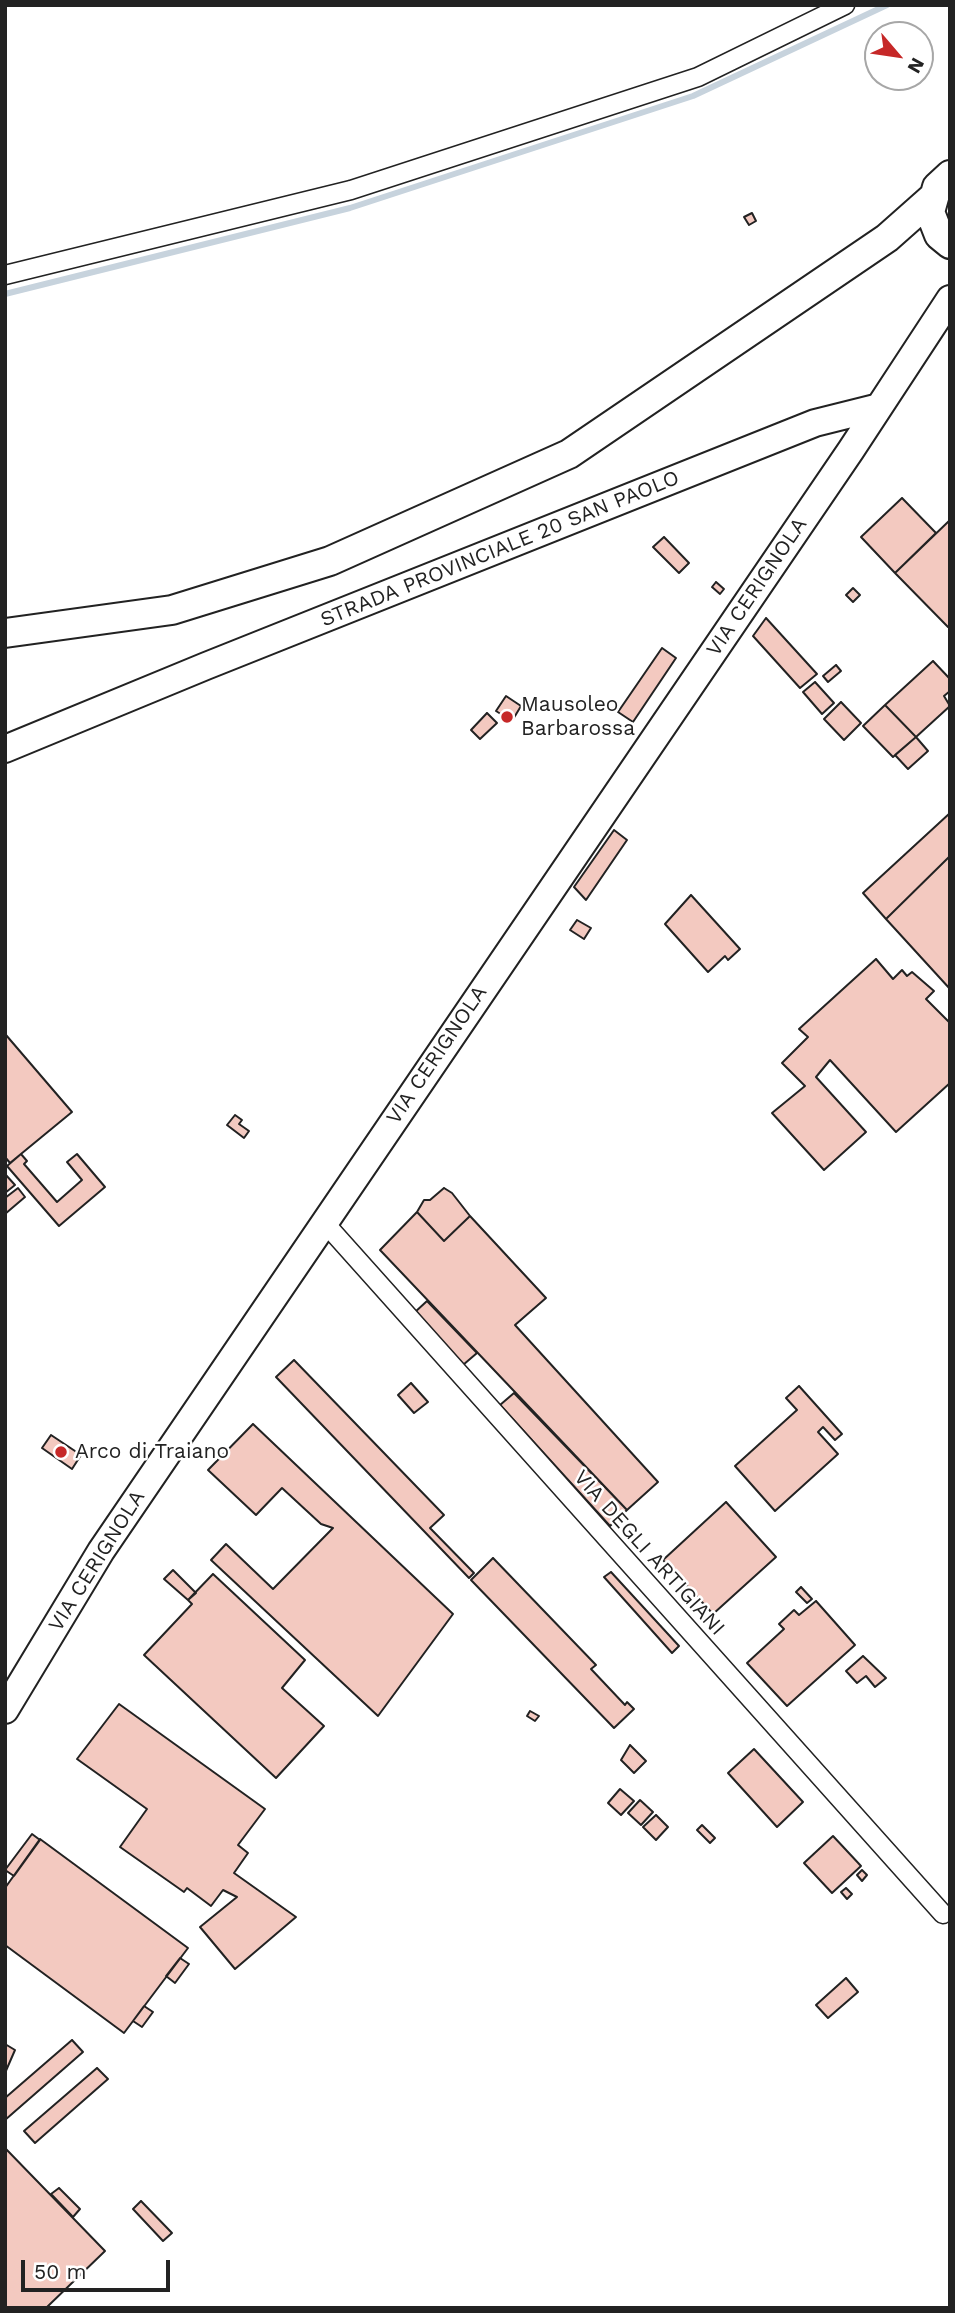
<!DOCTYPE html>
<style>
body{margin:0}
#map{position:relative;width:955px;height:2313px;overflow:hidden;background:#fff;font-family:"Work Sans",sans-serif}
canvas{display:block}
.frame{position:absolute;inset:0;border:7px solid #222;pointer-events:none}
.north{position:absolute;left:864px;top:21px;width:70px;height:70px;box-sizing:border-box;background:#fff;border:2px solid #a7a7a7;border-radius:50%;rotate:119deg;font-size:19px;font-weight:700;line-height:28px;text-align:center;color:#222}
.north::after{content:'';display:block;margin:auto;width:24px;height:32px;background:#c62828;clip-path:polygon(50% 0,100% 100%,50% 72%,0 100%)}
.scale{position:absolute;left:21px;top:2260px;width:149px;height:32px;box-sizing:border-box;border:4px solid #222;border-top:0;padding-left:9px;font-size:21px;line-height:24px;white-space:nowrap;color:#222;-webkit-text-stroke:5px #fff;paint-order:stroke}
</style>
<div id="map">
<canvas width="955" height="2313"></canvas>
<div class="frame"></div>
<div class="north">N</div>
<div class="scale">50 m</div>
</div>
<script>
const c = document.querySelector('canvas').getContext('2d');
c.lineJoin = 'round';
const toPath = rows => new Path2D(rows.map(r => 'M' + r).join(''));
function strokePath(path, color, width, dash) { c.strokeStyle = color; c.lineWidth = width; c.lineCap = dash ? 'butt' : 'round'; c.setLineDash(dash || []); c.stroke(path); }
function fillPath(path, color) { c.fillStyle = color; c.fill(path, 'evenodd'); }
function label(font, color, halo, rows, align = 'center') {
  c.font = font + ' "Work Sans",sans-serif'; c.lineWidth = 5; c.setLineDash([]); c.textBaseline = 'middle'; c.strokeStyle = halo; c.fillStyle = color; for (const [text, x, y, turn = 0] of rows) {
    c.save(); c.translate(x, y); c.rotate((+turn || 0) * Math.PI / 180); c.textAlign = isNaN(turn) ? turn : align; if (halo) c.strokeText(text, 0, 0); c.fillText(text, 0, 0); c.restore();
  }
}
strokePath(toPath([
 [5,294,350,208,693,96,887,5]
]), '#c7d3dd', 6);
const building = toPath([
 [752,213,756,221,749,225,744,217,752,213],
 [902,498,936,533,895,573,861,537,902,498],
 [950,520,950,626,948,627,895,573,950,520],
 [664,537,689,563,679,573,653,547,664,537],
 [716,582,724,589,720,594,712,587,716,582],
 [853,588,860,595,853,602,846,595,853,588],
 [766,618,817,674,800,688,753,636,766,618],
 [662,648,676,658,633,722,618,712,662,648],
 [933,661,950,679,950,691,944,696,950,706,916,737,885,705,933,661],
 [836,665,841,671,828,682,823,676,836,665],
 [815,682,834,703,822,714,803,692,815,682],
 [506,696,521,706,512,721,496,711,506,696],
 [841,702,861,723,844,740,824,719,841,702],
 [885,705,916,737,893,757,863,726,885,705],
 [487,713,497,723,480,739,471,730,487,713],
 [916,737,928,751,908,769,895,755,916,737],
 [950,813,950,856,886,919,863,893,950,813],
 [614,830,627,840,586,900,574,887,614,830],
 [950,856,950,989,886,919,950,856],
 [691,895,740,949,728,960,725,956,708,972,665,924,691,895],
 [577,920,591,928,584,939,570,930,577,920],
 [876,959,893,979,902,970,907,976,912,972,934,991,926,999,950,1023,950,1083,896,1132,830,1060,816,1077,866,1132,824,1170,772,1113,805,1086,782,1063,808,1037,799,1029,876,959],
 [6,1035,72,1112,10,1163,5,1157,6,1035],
 [235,1115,242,1120,239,1124,249,1131,244,1138,227,1125,235,1115],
 [21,1154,27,1161,24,1164,57,1202,82,1180,67,1162,77,1154,105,1187,59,1226,7,1166,21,1154],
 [5,1174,15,1185,5,1193,5,1174],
 [18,1188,25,1197,5,1214,5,1198,18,1188],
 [444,1188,452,1193,470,1216,444,1241,417,1212,424,1200,430,1200,444,1188],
 [417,1212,444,1241,470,1216,546,1298,515,1325,658,1482,627,1510,380,1250,417,1212],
 [427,1301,477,1353,463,1365,414,1313,427,1301],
 [294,1360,444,1515,430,1528,474,1573,469,1578,276,1377,294,1360],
 [411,1383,428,1402,414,1413,398,1395,411,1383],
 [799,1386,842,1434,835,1440,823,1427,818,1432,838,1454,775,1511,735,1466,797,1410,786,1398,799,1386],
 [514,1393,627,1510,610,1526,500,1405,514,1393],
 [253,1424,453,1614,378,1716,211,1560,226,1544,273,1589,333,1528,321,1524,282,1488,256,1515,208,1470,253,1424],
 [51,1435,81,1455,72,1469,42,1448,51,1435],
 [726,1502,776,1557,713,1614,663,1560,726,1502],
 [493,1558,596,1665,591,1669,625,1705,627,1702,634,1709,614,1728,471,1580,493,1558],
 [173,1570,196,1593,188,1600,164,1579,173,1570],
 [611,1572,679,1646,672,1653,604,1577,611,1572],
 [213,1574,305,1660,282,1688,324,1726,276,1778,144,1655,192,1604,188,1600,213,1574],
 [801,1587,812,1599,807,1603,796,1592,801,1587],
 [816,1601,855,1645,787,1706,747,1663,784,1629,779,1624,794,1610,799,1615,816,1601],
 [863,1656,886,1678,875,1687,866,1676,857,1683,846,1671,863,1656],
 [119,1704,265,1809,238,1845,248,1853,234,1873,296,1917,235,1969,200,1927,237,1897,223,1890,211,1906,187,1888,184,1892,120,1847,147,1809,77,1759,119,1704],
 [530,1711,539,1716,535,1721,527,1716,530,1711],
 [630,1745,646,1761,634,1773,621,1760,630,1745],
 [754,1749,803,1802,777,1827,728,1773,754,1749],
 [620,1789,634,1801,621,1815,608,1803,620,1789],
 [640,1800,653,1812,641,1825,628,1813,640,1800],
 [656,1815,668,1827,656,1840,643,1827,656,1815],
 [702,1825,715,1838,710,1843,697,1830,702,1825],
 [32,1834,40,1840,14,1876,5,1870,32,1834],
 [833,1836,861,1866,832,1893,804,1863,833,1836],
 [40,1839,188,1948,124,2033,5,1945,5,1888,40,1839],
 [862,1870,867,1875,862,1881,857,1875,862,1870],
 [846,1888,852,1894,847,1899,841,1892,846,1888],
 [180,1958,189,1964,175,1983,166,1976,180,1958],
 [846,1978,858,1992,828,2018,816,2005,846,1978],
 [144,2006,153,2012,142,2027,133,2021,144,2006],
 [72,2040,83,2052,5,2120,5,2098,72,2040],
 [5,2044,15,2050,5,2073,5,2044],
 [97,2068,108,2079,35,2143,24,2131,97,2068],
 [5,2148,105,2251,46,2308,5,2308,5,2148],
 [59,2188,80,2209,73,2217,51,2194,59,2188],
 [141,2201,172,2233,163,2241,133,2209,141,2201]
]);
fillPath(building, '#f3c9c0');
strokePath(building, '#222', 2);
const street = toPath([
 [5,275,351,190,698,77,845,5],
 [323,1221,943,1914]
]);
const secondary = toPath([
 [5,749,206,666,815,423,879,407],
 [5,1710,101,1551,851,450,950,299]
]);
const primary = toPath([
 [950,175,937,187,930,212,939,235,950,244],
 [5,633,172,610,330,561,569,454,887,238,931,199]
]);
strokePath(street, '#222', 21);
strokePath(secondary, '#222', 30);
strokePath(primary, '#222', 32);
strokePath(street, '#fff', 18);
strokePath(secondary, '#fff', 26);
strokePath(primary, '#fff', 28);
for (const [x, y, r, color] of [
 [507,717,7,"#c62828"],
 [61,1452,7,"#c62828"]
]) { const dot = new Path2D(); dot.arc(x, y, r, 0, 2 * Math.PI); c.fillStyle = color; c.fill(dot); strokePath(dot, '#fff', 2.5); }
label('21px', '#222', '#fff', [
 ["STRADA PROVINCIALE 20 SAN PAOLO",500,549,-22],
 ["VIA CERIGNOLA",757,587,-56],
 ["VIA CERIGNOLA",437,1055,-56],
 ["VIA DEGLI ARTIGIANI",649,1553,48],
 ["VIA CERIGNOLA",97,1561,-58]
]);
label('21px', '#222', '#fff', [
 ["Mausoleo",521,705],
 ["Barbarossa",521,729],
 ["Arco di Traiano",75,1452]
], 'left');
</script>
